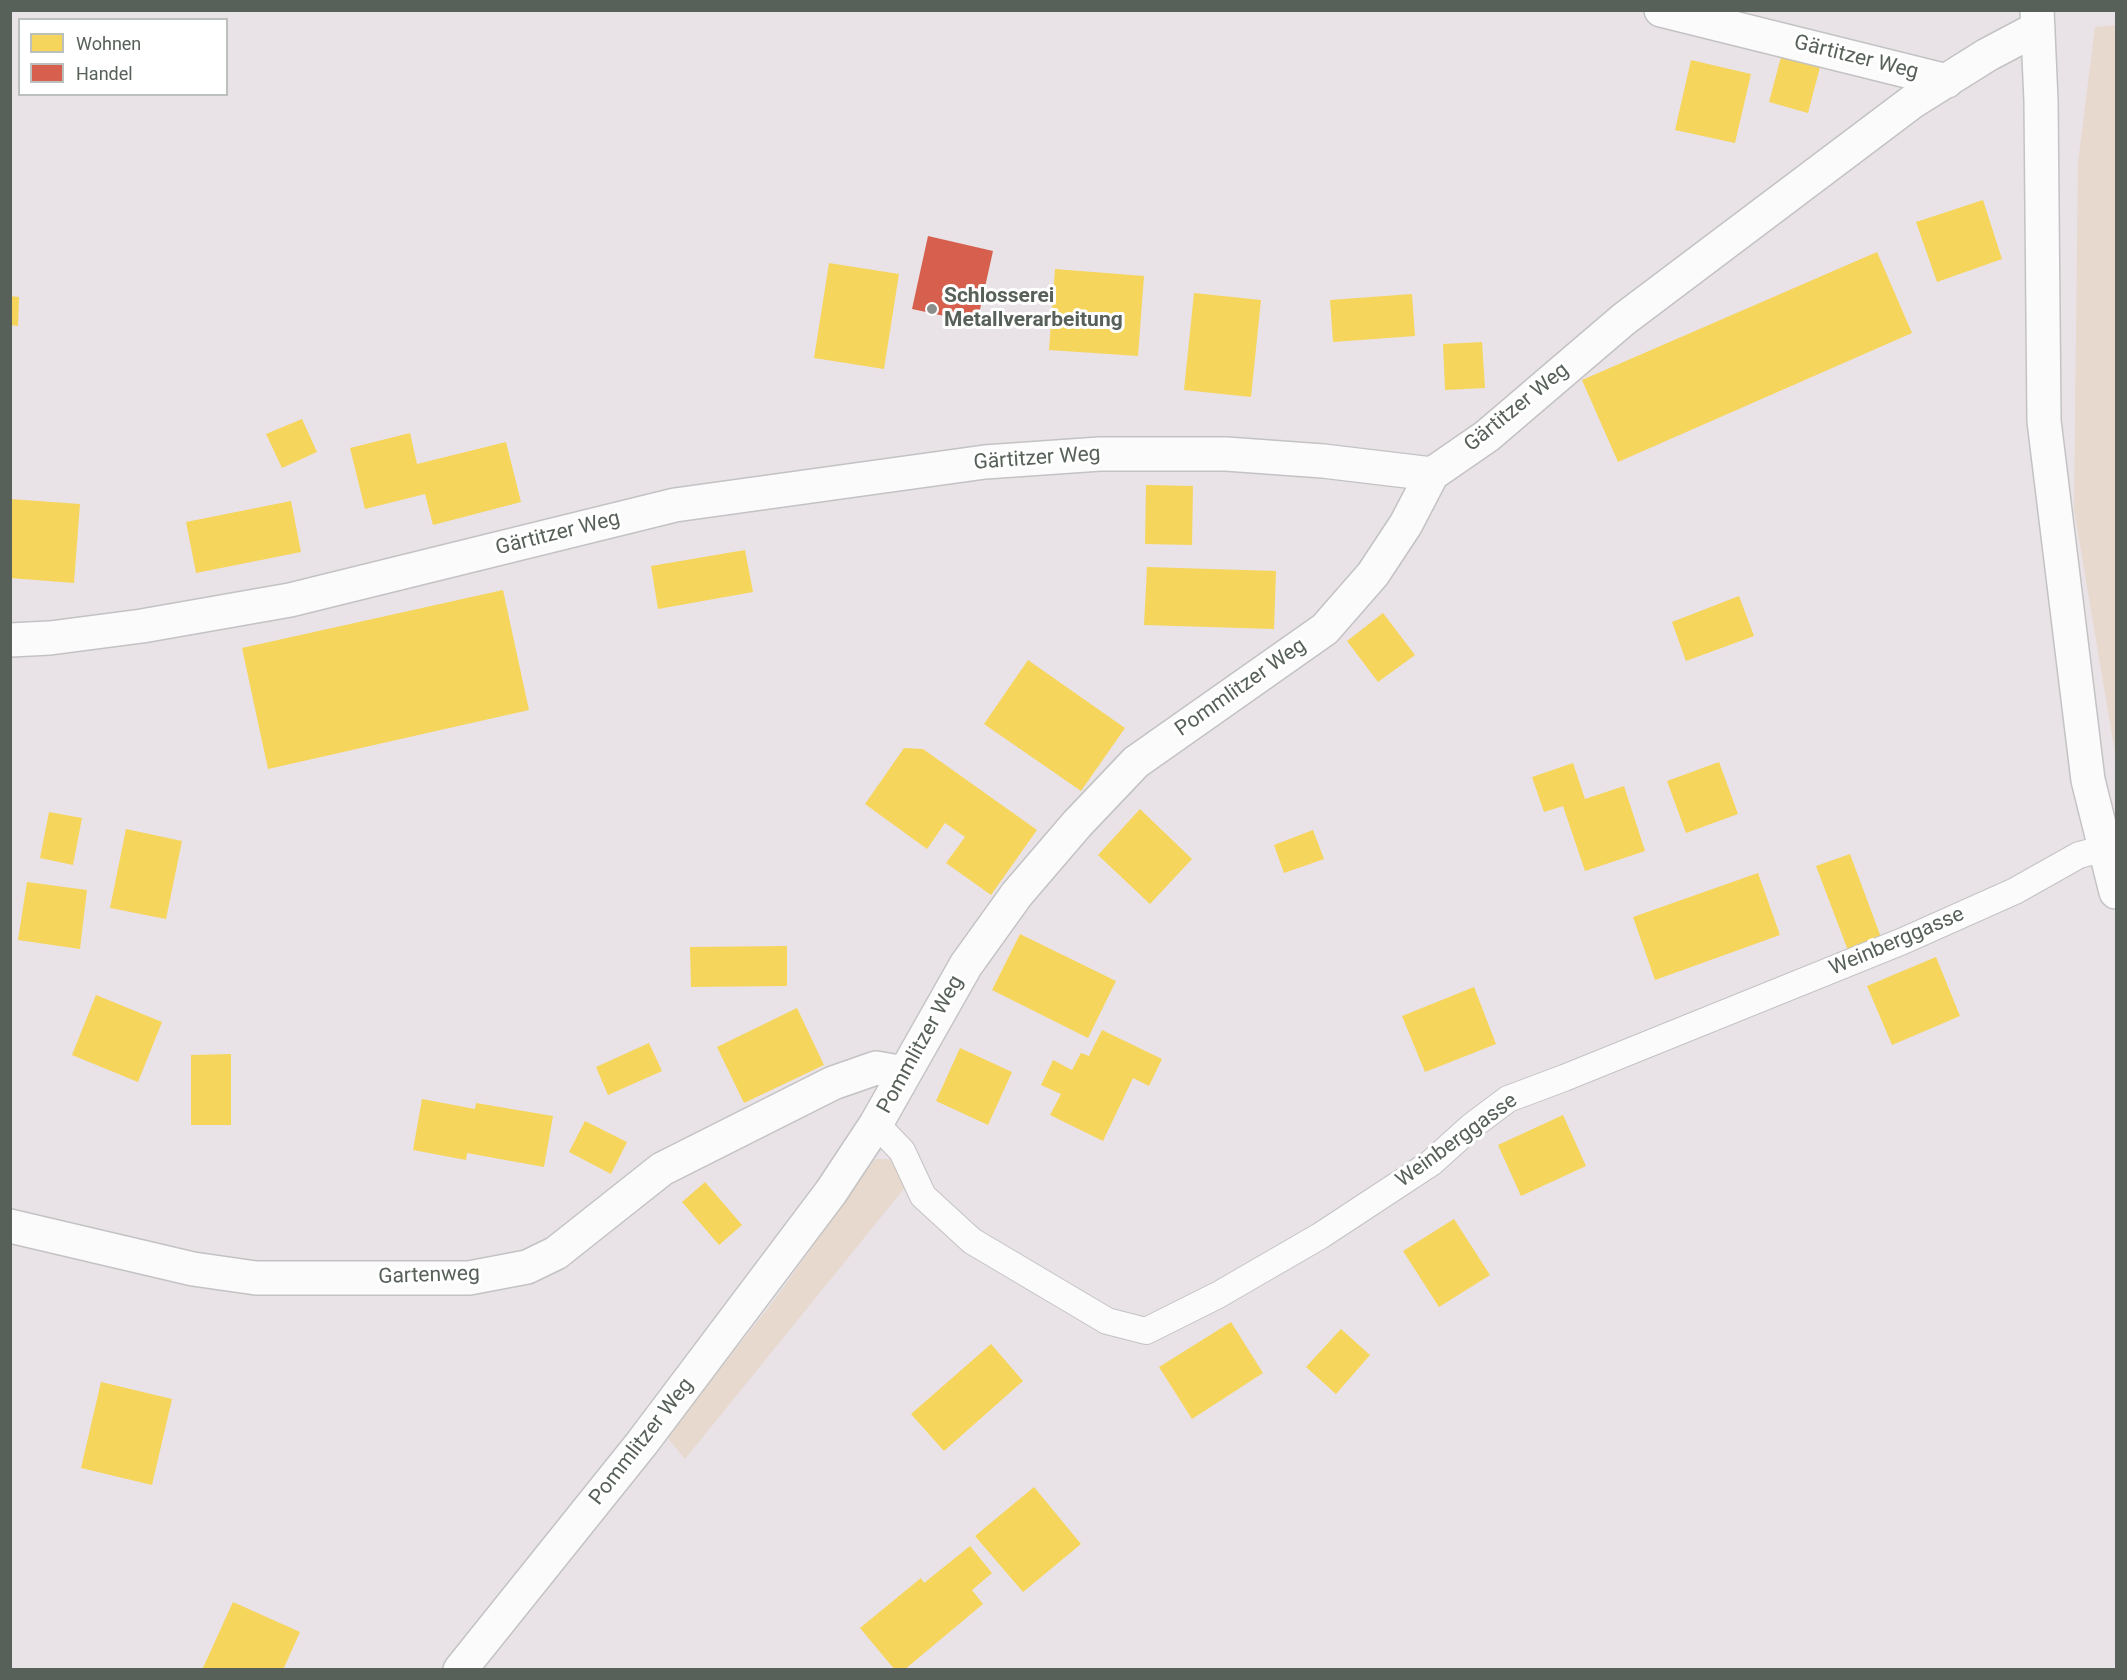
<!DOCTYPE html>
<meta charset="utf-8">
<style>
body{margin:0}
#map{position:relative;width:2127px;height:1680px;overflow:hidden;background:#e9e2e7;font-family:Roboto,sans-serif}
canvas{display:block}
.frame{position:absolute;inset:0;border:12px solid #586159;pointer-events:none}
.legend{position:absolute;left:18px;top:18px;width:210px;height:78px;box-sizing:border-box;background:#fff;border:2px solid #bcc0bd;margin:0;padding:8px 10px;list-style:none;font-size:18px;color:#586159}
.legend li{display:flex;align-items:center;gap:12px;height:30px}
.legend b{width:30px;border:2px solid #bcc0bd}
</style>
<div id="map">
<canvas width="2127" height="1680"></canvas>
<div class="frame"></div>
<ul class="legend">
<li><b style="height:16px;background:#f6d55c"></b>Wohnen</li>
<li><b style="height:16px;background:#d6604d"></b>Handel</li>
</ul>
</div>
<script>
const c = document.querySelector('canvas').getContext('2d');
c.lineJoin = 'round';
function fillPath(path, color) { c.fillStyle = color; c.fill(path, 'evenodd'); }
const toPath = rows => new Path2D(rows.map(r => 'M' + r).join(''));
function strokePath(path, color, width, dash) { c.strokeStyle = color; c.lineWidth = width; c.lineCap = dash ? 'butt' : 'round'; c.setLineDash(dash || []); c.stroke(path); }
function label(font, color, halo, rows, align = 'center') {
  c.font = font + ' Roboto,sans-serif'; c.lineWidth = 6; c.setLineDash([]); c.textBaseline = 'middle'; c.strokeStyle = halo; c.fillStyle = color; for (const [text, x, y, turn = 0] of rows) {
    c.save(); c.translate(x, y); c.rotate((+turn || 0) * Math.PI / 180); c.textAlign = isNaN(turn) ? turn : align; if (halo) c.strokeText(text, 0, 0); c.fillText(text, 0, 0); c.restore();
  }
}
fillPath(toPath([
 [2116,25,2116,759,2074,509,2078,163,2095,27],
 [875,1159,895,1159,907,1185,685,1459,667,1437,778,1295]
]), '#e7d9ce');
fillPath(toPath([
 [1781,57,1820,67,1808,113,1769,102],
 [1691,60,1751,74,1735,143,1675,130],
 [1983,200,2002,259,1937,282,1916,222],
 [1877,252,1912,333,1618,462,1582,380],
 [829,263,899,274,884,369,814,358],
 [1055,269,1144,276,1138,356,1049,350],
 [1194,293,1261,300,1251,397,1184,390],
 [1412,294,1415,336,1333,342,1330,300],
 [10,296,19,297,18,326,10,325],
 [1482,342,1485,388,1445,390,1443,344],
 [302,419,317,452,282,468,266,434],
 [410,433,417,464,506,442,521,502,433,525,425,494,365,509,350,448],
 [1146,485,1193,486,1192,545,1145,544],
 [10,499,80,504,74,583,10,578],
 [291,501,301,552,196,573,186,522],
 [745,550,753,592,658,609,651,566],
 [1147,567,1276,571,1274,629,1144,625],
 [503,590,529,710,268,769,242,648],
 [1739,596,1754,636,1686,661,1672,622],
 [1383,613,1415,655,1378,682,1347,641],
 [1028,660,1125,728,1081,791,984,724],
 [904,748,923,749,1037,830,991,895,946,863,965,837,945,823,927,849,865,804],
 [1719,762,1738,814,1686,833,1667,781],
 [1573,763,1585,799,1624,786,1645,851,1585,871,1563,806,1544,812,1532,777],
 [1140,809,1192,859,1150,904,1098,855],
 [49,812,82,818,73,865,40,858],
 [126,829,182,841,166,919,110,908],
 [1313,830,1324,859,1284,873,1274,845],
 [1850,854,1882,940,1849,953,1816,866],
 [1758,873,1780,935,1655,980,1633,917],
 [27,882,87,890,80,949,18,940],
 [1020,934,1116,981,1088,1038,992,990],
 [787,946,787,986,691,987,690,947],
 [1936,957,1960,1016,1892,1045,1867,986],
 [1474,987,1496,1044,1425,1072,1402,1016],
 [96,995,162,1022,138,1082,72,1055],
 [797,1008,824,1065,744,1103,717,1047],
 [1102,1030,1162,1059,1149,1086,1133,1078,1103,1141,1050,1115,1061,1094,1041,1085,1053,1060,1072,1070,1081,1053,1089,1056],
 [649,1043,662,1071,608,1095,596,1067],
 [960,1048,1012,1072,988,1125,936,1101],
 [231,1054,231,1125,191,1125,191,1055],
 [422,1099,475,1109,476,1103,553,1116,544,1167,467,1153,466,1160,413,1150],
 [1563,1115,1586,1166,1521,1196,1498,1145],
 [585,1121,627,1142,611,1174,569,1152],
 [705,1182,742,1225,719,1245,682,1202],
 [1454,1219,1490,1275,1439,1307,1403,1251],
 [1231,1322,1263,1373,1192,1419,1159,1367],
 [1341,1329,1370,1355,1336,1394,1306,1367],
 [991,1344,1023,1381,944,1451,911,1414],
 [101,1382,172,1399,152,1485,81,1468],
 [1034,1487,1081,1544,1023,1592,975,1536],
 [970,1546,992,1573,972,1590,983,1604,904,1670,895,1670,860,1628,921,1578,924,1583],
 [233,1602,300,1632,283,1670,202,1670]
]), '#f6d55c');
fillPath(toPath([
 [928,236,993,251,977,323,912,309]
]), '#d6604d');
const service = toPath([
 [876,1124,902,1151,923,1196,972,1241,1107,1321,1146,1331,1218,1295,1320,1236,1431,1163,1472,1126,1508,1099,1564,1078,1903,941,2015,891,2079,855,2106,848]
]);
const minor = toPath([
 [1661,10,1947,81],
 [2037,10,2041,101,2044,421,2088,780,2116,892],
 [10,640,50,638,142,626,290,600,675,505,985,462,1100,454,1226,454,1323,461,1432,474,1487,436,1624,319,1912,102,1987,55,2038,28],
 [10,1226,193,1269,256,1278,469,1278,527,1267,556,1253,662,1169,833,1083,876,1068,904,1073],
 [460,1670,642,1443,831,1192,876,1124,966,965,1017,894,1077,824,1136,762,1325,629,1373,574,1406,524,1432,474]
]);
strokePath(service, '#c3c3c3', 28);
strokePath(minor, '#c3c3c3', 36);
strokePath(service, '#fcfbfb', 26);
strokePath(minor, '#fcfbfb', 33);
for (const [x, y, r, color] of [
 [932,309,6,"#8b8e8b"]
]) { const dot = new Path2D(); dot.arc(x, y, r, 0, 2 * Math.PI); c.fillStyle = color; c.fill(dot); strokePath(dot, '#fff', 2); }
label('21px', '#586159', '#fff', [
 ["Gärtitzer Weg",1856,58,14],
 ["Gärtitzer Weg",1517,408,-39],
 ["Gärtitzer Weg",1037,459,-4],
 ["Gärtitzer Weg",558,534,-14],
 ["Pommlitzer Weg",1241,688,-35],
 ["Weinberggasse",1897,942,-23],
 ["Pommlitzer Weg",921,1045,-61],
 ["Weinberggasse",1457,1141,-36],
 ["Gartenweg",429,1276,-2],
 ["Pommlitzer Weg",642,1442,-52]
]);
label('bold 21px', '#586159', '#fff', [
 ["Schlosserei",944,297],
 ["Metallverarbeitung",944,321]
], 'left');
</script>
